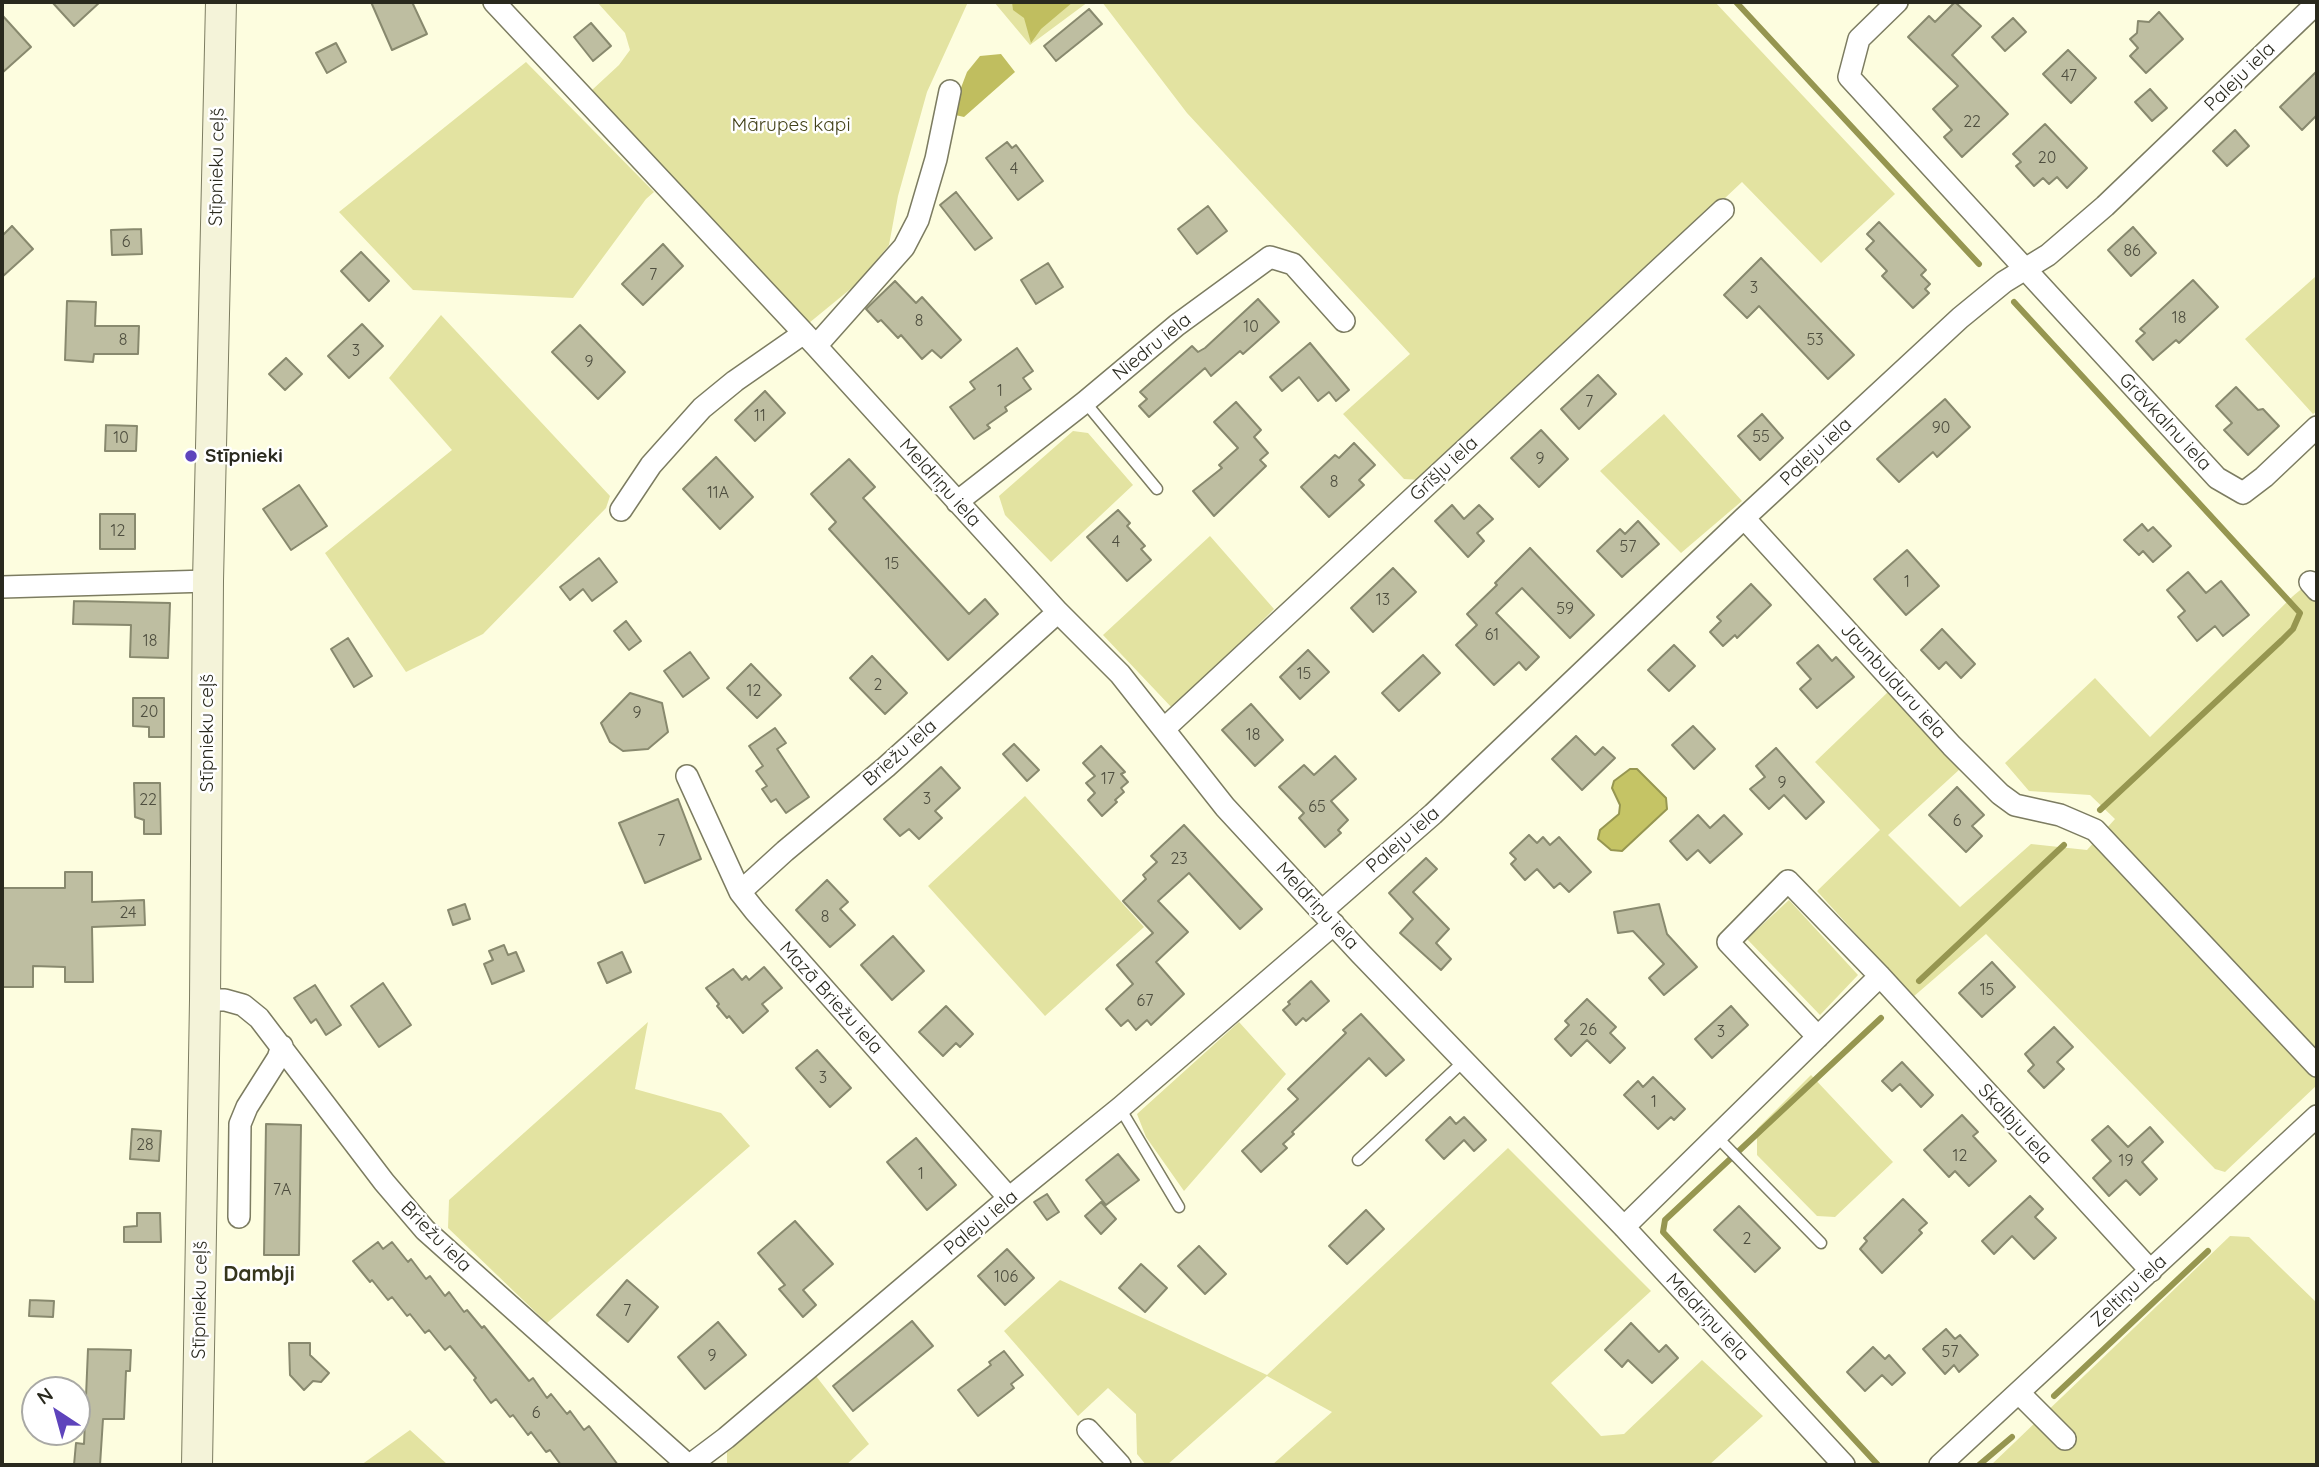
<!DOCTYPE html>
<meta charset="utf-8">
<style>
body{margin:0}
#map{position:relative;width:2319px;height:1467px;overflow:hidden;background:#fdfddf;font-family:Quicksand,sans-serif}
canvas{display:block}
.frame{position:absolute;inset:0;border:4px solid #29291e;pointer-events:none}
.north{position:absolute;left:21px;top:1376px;width:70px;height:70px;box-sizing:border-box;background:#fff;border:2px solid #a9a9a5;border-radius:50%;rotate:324deg;font-size:19px;font-weight:700;line-height:28px;text-align:center;color:#29291e}
.north::after{content:'';display:block;margin:auto;width:24px;height:32px;background:#5e44bc;clip-path:polygon(50% 0,100% 100%,50% 72%,0 100%)}
</style>
<div id="map">
<canvas width="2319" height="1467"></canvas>
<div class="frame"></div>
<div class="north">N</div>
</div>
<script>
const c = document.querySelector('canvas').getContext('2d');
c.lineJoin = 'round';
function fillPath(path, color) { c.fillStyle = color; c.fill(path, 'evenodd'); }
const toPath = rows => new Path2D(rows.map(r => 'M' + r).join(''));
function strokePath(path, color, width, dash) { c.strokeStyle = color; c.lineWidth = width; c.lineCap = dash ? 'butt' : 'round'; c.setLineDash(dash || []); c.stroke(path); }
function label(font, color, halo, rows, align = 'center') {
  c.font = font + ' Quicksand,sans-serif'; c.lineWidth = 5; c.setLineDash([]); c.textBaseline = 'middle'; c.strokeStyle = halo; c.fillStyle = color; for (const [text, x, y, turn = 0] of rows) {
    c.save(); c.translate(x, y); c.rotate((+turn || 0) * Math.PI / 180); c.textAlign = isNaN(turn) ? turn : align; if (halo) c.strokeText(text, 0, 0); c.fillText(text, 0, 0); c.restore();
  }
}
fillPath(toPath([
 [597,2,968,2,927,92,898,196,889,245,859,282,809,323,592,90,619,65,630,50,625,33],
 [994,2,1088,2,1030,45],
 [1102,2,1715,2,1895,194,1821,263,1742,182,1547,366,1421,480,1404,479,1343,414,1410,354,1187,113],
 [526,62,654,192,646,199,573,298,413,290,339,212],
 [2315,277,2317,279,2317,411,2313,414,2245,339],
 [441,315,610,496,606,508,483,634,406,672,325,553,452,450,389,378],
 [1664,414,1742,501,1681,553,1600,471],
 [1073,431,1088,433,1133,485,1051,562,1005,515,999,496],
 [1210,536,1274,609,1174,710,1103,635],
 [2317,576,2317,1085,2225,1172,2215,1169,1986,934,1913,997,1817,891,1880,830,1815,762,1888,692,1960,769,1888,835,1960,907,2031,844,2087,850,2115,819,2090,795,2029,791,2005,763,2095,678,2150,737,2293,596],
 [1025,796,1144,927,1045,1016,928,886],
 [1789,900,1858,975,1820,1015,1747,939],
 [648,1022,635,1089,721,1113,750,1146,547,1323,448,1228,449,1200],
 [1239,1022,1286,1074,1184,1191,1146,1137,1137,1114],
 [1811,1075,1893,1162,1835,1217,1817,1216,1757,1155,1757,1129],
 [1508,1148,1651,1291,1551,1383,1601,1436,1624,1434,1702,1360,1763,1416,1709,1465,1272,1465,1332,1412,1267,1376,1167,1465,1146,1465,1137,1454,1136,1414,1108,1388,1078,1416,1004,1331,1060,1280,1267,1375],
 [2230,1236,2249,1237,2317,1303,2317,1465,1991,1465],
 [816,1376,869,1444,846,1465,727,1465,727,1451],
 [410,1430,448,1465,361,1465]
]), '#e3e3a1');
fillPath(toPath([
 [1012,2,1073,2,1041,29,1031,43,1024,18,1013,10],
 [1001,54,1015,72,964,117,951,114,967,72,980,56]
]), '#c0be5f');
const water = toPath([
 [1630,769,1637,769,1666,798,1667,809,1622,851,1611,850,1598,839,1600,830,1619,814,1620,805,1612,788,1614,781,1630,769]
]);
fillPath(water, '#c5c465');
strokePath(water, '#969650', 2);
strokePath(toPath([
 [1736,2,1979,264],
 [2014,302,2300,613,2293,629,2282,640,2100,810],
 [1919,981,2064,845],
 [2054,1396,2208,1251],
 [1878,1465,1663,1232,1665,1220,1881,1018],
 [1979,1465,2012,1437]
]), '#969650', 6);
const building = toPath([
 [52,2,100,2,74,26,52,2],
 [371,2,412,2,427,34,392,50,371,2],
 [1955,2,1981,26,1952,55,2008,114,1962,157,1944,137,1952,130,1933,109,1958,86,1908,37,1929,16,1935,22,1955,2],
 [1089,9,1102,24,1056,61,1044,46,1089,9],
 [2159,12,2183,39,2146,73,2130,56,2138,48,2130,39,2137,33,2138,21,2149,22,2159,12],
 [2,15,31,47,2,73,2,15],
 [2013,18,2026,32,2005,51,1992,37,2013,18],
 [591,23,611,46,593,61,574,37,591,23],
 [336,43,346,62,327,73,316,53,336,43],
 [2068,50,2096,78,2071,103,2043,74,2068,50],
 [2317,71,2317,115,2302,130,2280,107,2317,71],
 [2150,89,2167,108,2152,121,2135,102,2150,89],
 [2045,124,2087,168,2067,188,2057,177,2049,184,2043,178,2034,186,2016,166,2021,162,2013,154,2045,124],
 [2235,130,2249,146,2227,166,2213,151,2235,130],
 [1007,142,1012,148,1016,145,1043,181,1018,200,986,158,1007,142],
 [956,192,992,238,975,250,940,205,956,192],
 [1208,206,1227,231,1197,254,1178,229,1208,206],
 [1879,222,1926,270,1921,275,1930,284,1925,289,1929,293,1913,308,1882,276,1887,271,1866,249,1874,241,1867,234,1879,222],
 [12,226,33,249,2,277,2,236,12,226],
 [2133,227,2156,253,2131,276,2108,250,2133,227],
 [141,229,142,254,112,255,111,230,141,229],
 [663,244,683,266,643,305,622,284,663,244],
 [361,252,389,281,369,301,341,271,361,252],
 [1761,258,1854,355,1828,379,1759,306,1747,318,1724,295,1761,258],
 [1048,263,1063,287,1036,304,1021,280,1048,263],
 [2193,280,2218,307,2179,343,2176,340,2153,360,2136,341,2145,333,2140,329,2193,280],
 [895,281,916,303,922,297,961,340,941,358,932,350,922,359,901,335,898,338,881,320,878,322,866,309,895,281],
 [1258,299,1279,322,1243,354,1240,351,1211,376,1205,368,1149,417,1139,406,1147,399,1140,392,1192,346,1198,352,1205,348,1258,299],
 [67,301,96,302,95,326,139,326,138,354,94,354,93,362,65,360,67,301],
 [362,324,383,346,349,378,328,356,362,324],
 [580,325,625,372,598,399,552,352,580,325],
 [1310,343,1349,390,1336,401,1329,392,1318,401,1299,377,1282,391,1270,377,1310,343],
 [1017,348,1033,371,1023,378,1031,389,1005,407,1007,411,987,425,990,428,974,439,950,407,975,389,970,382,1017,348],
 [286,358,302,374,285,390,269,374,286,358],
 [1598,375,1616,394,1579,429,1561,409,1598,375],
 [2236,387,2258,410,2263,409,2279,426,2248,455,2224,430,2232,423,2216,406,2236,387],
 [765,391,785,413,755,441,735,420,765,391],
 [1945,399,1970,427,1937,457,1933,452,1899,482,1877,459,1945,399],
 [1236,402,1261,430,1254,437,1268,453,1260,460,1266,466,1214,516,1193,491,1222,468,1219,465,1238,448,1214,422,1236,402],
 [1762,414,1783,438,1760,460,1738,436,1762,414],
 [106,425,137,426,136,451,105,451,106,425],
 [1541,430,1568,459,1539,487,1511,458,1541,430],
 [1354,443,1375,465,1359,480,1364,485,1329,517,1301,487,1335,455,1339,458,1354,443],
 [716,457,753,497,720,529,683,489,716,457],
 [849,459,875,487,863,498,969,614,985,599,998,614,948,660,829,529,836,522,811,494,849,459],
 [299,485,327,526,291,550,263,509,299,485],
 [1452,505,1464,519,1479,505,1493,519,1477,533,1484,541,1468,557,1435,521,1452,505],
 [1118,510,1130,523,1127,526,1145,546,1141,549,1151,560,1127,581,1087,537,1118,510],
 [100,514,135,514,135,549,100,549,100,514],
 [1638,521,1659,544,1622,577,1597,551,1620,529,1625,534,1638,521],
 [2142,524,2148,531,2153,527,2171,546,2153,562,2143,551,2139,555,2124,540,2142,524],
 [1530,548,1594,615,1570,638,1522,588,1496,613,1539,657,1526,670,1519,662,1494,685,1456,645,1477,625,1467,614,1497,585,1495,583,1530,548],
 [1907,550,1939,586,1906,615,1874,579,1907,550],
 [599,558,617,582,592,601,583,589,570,600,560,587,599,558],
 [1393,568,1416,592,1373,632,1351,608,1393,568],
 [2188,572,2206,593,2221,581,2249,615,2223,636,2215,626,2197,641,2178,617,2185,611,2167,590,2188,572],
 [1751,584,1771,605,1737,638,1735,635,1723,646,1710,632,1721,621,1717,617,1751,584],
 [74,601,170,603,168,658,130,657,131,625,73,624,74,601],
 [626,621,641,641,629,650,614,631,626,621],
 [1942,629,1975,664,1961,678,1946,662,1939,669,1921,650,1942,629],
 [348,638,372,676,354,687,331,649,348,638],
 [1674,645,1695,666,1669,691,1648,670,1674,645],
 [1818,645,1832,661,1836,657,1854,677,1817,708,1800,689,1811,679,1797,663,1818,645],
 [1308,650,1329,672,1300,699,1280,677,1308,650],
 [690,652,709,678,683,697,664,671,690,652],
 [1423,655,1440,673,1399,711,1382,693,1423,655],
 [872,656,907,693,885,714,850,678,872,656],
 [751,664,781,695,757,718,727,688,751,664],
 [630,693,662,703,668,732,648,749,623,751,610,742,601,723,630,693],
 [133,698,164,698,164,737,149,737,149,727,133,726,133,698],
 [1251,704,1283,740,1255,766,1222,730,1251,704],
 [1693,726,1715,749,1694,769,1672,745,1693,726],
 [775,728,786,743,777,749,809,797,786,813,776,799,771,802,762,789,767,786,756,771,763,766,749,746,775,728],
 [1576,736,1595,755,1603,747,1615,758,1582,790,1552,759,1576,736],
 [1014,744,1039,770,1027,781,1003,754,1014,744],
 [1101,746,1125,772,1121,774,1128,782,1121,788,1124,792,1115,800,1117,802,1102,816,1088,800,1095,793,1086,783,1095,776,1083,763,1101,746],
 [1776,748,1824,802,1806,819,1784,795,1769,809,1750,789,1765,777,1756,766,1776,748],
 [1335,756,1356,779,1331,801,1348,820,1338,830,1341,833,1325,847,1299,818,1304,813,1279,787,1304,765,1314,775,1335,756],
 [941,767,960,788,935,811,942,818,919,839,909,829,900,836,884,819,941,767],
 [134,783,160,783,161,834,144,834,144,820,135,817,134,783],
 [1957,787,1984,815,1972,826,1982,836,1966,852,1929,815,1957,787],
 [678,799,701,859,645,883,619,823,678,799],
 [1698,815,1710,828,1724,815,1742,834,1710,863,1698,850,1687,860,1670,841,1698,815],
 [1184,825,1262,909,1240,929,1189,873,1158,901,1188,932,1156,962,1184,994,1151,1025,1147,1020,1136,1030,1128,1020,1121,1026,1106,1009,1133,984,1117,965,1153,933,1123,901,1146,879,1143,875,1157,862,1151,856,1184,825],
 [1529,835,1537,843,1543,837,1550,845,1559,837,1591,872,1569,892,1560,883,1554,888,1537,869,1525,880,1511,864,1516,859,1510,853,1529,835],
 [1426,858,1437,869,1413,892,1449,929,1436,943,1451,959,1441,970,1400,933,1413,919,1389,893,1426,858],
 [65,872,92,872,92,902,144,900,145,925,92,927,93,982,65,982,65,967,33,966,33,987,2,987,2,888,65,888,65,872],
 [827,880,848,902,840,909,855,925,830,947,796,910,827,880],
 [465,904,470,919,453,925,448,910,465,904],
 [1659,904,1667,934,1697,967,1664,995,1649,978,1664,964,1633,931,1618,933,1614,912,1659,904],
 [893,936,924,971,892,1000,861,965,893,936],
 [504,945,508,955,516,952,524,971,492,984,484,964,493,960,489,951,504,945],
 [622,952,631,972,607,983,598,963,622,952],
 [1992,962,2015,987,1982,1017,1959,993,1992,962],
 [764,967,782,988,762,1004,768,1011,743,1033,729,1016,727,1018,717,1006,719,1004,706,988,733,969,742,980,746,976,749,980,764,967],
 [1311,981,1329,1001,1306,1021,1303,1018,1296,1025,1283,1010,1290,1004,1288,1002,1311,981],
 [383,983,411,1025,379,1047,351,1006,383,983],
 [315,985,341,1025,326,1035,316,1019,311,1023,294,998,315,985],
 [1587,999,1616,1027,1610,1033,1625,1048,1610,1063,1587,1040,1571,1056,1555,1039,1569,1025,1565,1021,1587,999],
 [946,1006,973,1034,960,1047,956,1043,943,1056,919,1032,946,1006],
 [1731,1006,1748,1025,1712,1058,1695,1039,1731,1006],
 [1361,1014,1404,1060,1386,1076,1369,1058,1292,1132,1294,1134,1283,1144,1287,1148,1261,1172,1242,1151,1298,1099,1288,1089,1346,1033,1343,1030,1361,1014],
 [2054,1027,2073,1047,2057,1062,2064,1069,2044,1088,2028,1071,2034,1065,2025,1054,2054,1027],
 [817,1050,851,1088,830,1107,796,1068,817,1050],
 [1902,1062,1933,1095,1921,1107,1900,1084,1892,1091,1882,1081,1902,1062],
 [1653,1077,1685,1109,1674,1120,1671,1117,1658,1129,1624,1095,1638,1081,1643,1087,1653,1077],
 [1962,1115,1978,1132,1973,1136,1996,1161,1969,1186,1955,1171,1949,1177,1924,1150,1962,1115],
 [1450,1117,1456,1124,1464,1117,1486,1140,1474,1151,1464,1140,1444,1159,1426,1140,1450,1117],
 [266,1124,301,1125,299,1255,264,1255,266,1124],
 [2108,1126,2128,1147,2150,1127,2163,1142,2142,1162,2157,1179,2140,1195,2126,1180,2109,1196,2093,1178,2111,1161,2092,1140,2108,1126],
 [132,1129,161,1131,159,1161,130,1159,132,1129],
 [916,1138,956,1185,927,1210,887,1162,916,1138],
 [1118,1154,1139,1180,1106,1205,1086,1180,1118,1154],
 [1047,1194,1059,1212,1047,1220,1034,1202,1047,1194],
 [2030,1196,2043,1209,2035,1217,2056,1238,2034,1259,2012,1236,1994,1254,1982,1241,2030,1196],
 [1903,1199,1927,1223,1919,1230,1922,1233,1882,1273,1860,1249,1867,1241,1864,1238,1903,1199],
 [1101,1202,1116,1219,1101,1234,1085,1216,1101,1202],
 [1739,1206,1780,1248,1755,1272,1714,1230,1739,1206],
 [1366,1210,1384,1229,1347,1264,1329,1246,1366,1210],
 [137,1213,160,1213,161,1242,124,1242,124,1227,137,1226,137,1213],
 [795,1221,833,1264,803,1290,816,1305,803,1317,779,1289,785,1285,758,1253,795,1221],
 [378,1242,383,1249,392,1242,408,1262,411,1259,426,1279,430,1276,445,1296,449,1292,464,1312,467,1310,482,1328,484,1326,529,1381,533,1378,547,1398,551,1394,567,1414,570,1411,584,1430,589,1426,618,1465,561,1465,550,1450,546,1452,531,1432,528,1435,513,1415,510,1417,496,1399,491,1403,474,1380,476,1378,450,1346,445,1350,429,1330,425,1333,410,1314,407,1316,392,1297,388,1300,372,1280,370,1282,353,1261,378,1242],
 [1199,1246,1226,1274,1205,1294,1178,1266,1199,1246],
 [1007,1249,1034,1278,1005,1305,978,1276,1007,1249],
 [1141,1264,1167,1288,1145,1312,1119,1288,1141,1264],
 [627,1280,658,1307,628,1342,597,1315,627,1280],
 [30,1300,54,1301,53,1317,29,1316,30,1300],
 [912,1321,933,1346,853,1411,833,1386,912,1321],
 [718,1322,746,1355,705,1389,678,1357,718,1322],
 [1631,1323,1659,1352,1666,1345,1678,1358,1652,1383,1628,1360,1622,1367,1605,1350,1631,1323],
 [1946,1329,1955,1339,1960,1335,1978,1355,1959,1372,1954,1365,1945,1374,1923,1349,1946,1329],
 [289,1343,310,1343,310,1355,329,1373,321,1382,313,1381,304,1390,290,1375,289,1343],
 [1873,1347,1885,1359,1889,1355,1905,1373,1892,1385,1882,1375,1865,1391,1847,1372,1873,1347],
 [88,1349,131,1350,130,1371,126,1371,124,1419,103,1419,100,1465,74,1465,76,1443,84,1444,88,1349],
 [1004,1351,1023,1375,1011,1384,1014,1388,978,1416,958,1390,991,1365,989,1362,1004,1351]
]);
fillPath(building, '#bebea1');
strokePath(building, '#88896e', 2);
const service = toPath([
 [1085,402,1157,489],
 [1120,1108,1179,1207],
 [1717,1137,1821,1243],
 [1358,1160,1464,1061]
]);
const minor = toPath([
 [494,2,816,346,1058,612,1120,674,1225,807,1360,953,1624,1227,1844,1465],
 [1897,2,1859,39,1849,77,2217,478,2243,493,2264,477,2317,427],
 [816,346,904,247,918,220,936,159,950,91],
 [957,502,1085,402,1177,325,1270,257,1293,264,1344,321],
 [621,510,651,465,702,408,735,381,804,333],
 [1744,518,1952,746,2000,794,2015,805,2060,815,2095,830,2317,1066],
 [2310,582,2317,590],
 [2,587,208,581],
 [1164,729,1723,210],
 [687,776,740,892,755,911,1009,1198],
 [740,892,785,851,886,767,1058,612],
 [1322,911,1433,814,1744,518,1960,318,2004,282,2048,255,2105,206,2317,3],
 [205,1000,225,1000,243,1005,259,1018,384,1182,425,1230,688,1465],
 [1818,1037,1728,942,1788,881,1880,976],
 [239,1217,240,1124,247,1107,278,1058,282,1046],
 [1624,1227,1880,976,2151,1271],
 [2019,1393,2065,1439],
 [1088,1430,1120,1465],
 [690,1465,726,1438,1009,1198,1120,1108,1334,924],
 [1940,1465,2317,1116]
]);
const secondary = toPath([
 [197,1465,205,1000,208,581,221,2]
]);
strokePath(service, '#7c7c61', 13);
strokePath(minor, '#7c7c61', 24);
strokePath(secondary, '#7c7c61', 32);
strokePath(service, '#fff', 10);
strokePath(minor, '#fff', 21);
strokePath(secondary, '#f4f3d9', 30);
for (const [x, y, r, color] of [
 [191,456,7,"#5e44bc"]
]) { const dot = new Path2D(); dot.arc(x, y, r, 0, 2 * Math.PI); c.fillStyle = color; c.fill(dot); strokePath(dot, '#fff', 2.5); }
label('16px', '#4e4e3f', null, [
 ["47",2069,76],
 ["22",1972,122],
 ["20",2047,158],
 ["4",1014,169],
 ["6",126,242],
 ["86",2132,251],
 ["7",653,275],
 ["3",1754,288],
 ["18",2179,318],
 ["8",919,321],
 ["10",1251,327],
 ["8",123,340],
 ["53",1815,340],
 ["3",356,351],
 ["9",589,362],
 ["1",1000,391],
 ["7",1589,402],
 ["11",760,416],
 ["90",1941,428],
 ["55",1761,437],
 ["10",121,438],
 ["9",1540,459],
 ["8",1334,482],
 ["11A",718,493],
 ["12",118,531],
 ["4",1116,542],
 ["57",1628,547],
 ["15",892,564],
 ["1",1907,582],
 ["13",1383,600],
 ["59",1565,609],
 ["61",1492,635],
 ["18",150,641],
 ["15",1304,674],
 ["2",878,685],
 ["12",754,691],
 ["20",149,712],
 ["9",637,713],
 ["18",1253,735],
 ["17",1108,779],
 ["9",1782,783],
 ["3",927,799],
 ["22",148,800],
 ["65",1317,807],
 ["6",1957,821],
 ["7",661,841],
 ["23",1179,859],
 ["24",128,913],
 ["8",825,917],
 ["15",1987,990],
 ["67",1145,1001],
 ["26",1588,1030],
 ["3",1721,1032],
 ["3",823,1078],
 ["1",1654,1102],
 ["28",145,1145],
 ["12",1960,1156],
 ["19",2126,1161],
 ["1",921,1174],
 ["7A",282,1190],
 ["2",1747,1239],
 ["106",1006,1277],
 ["7",627,1311],
 ["57",1950,1352],
 ["9",712,1356],
 ["6",536,1413]
]);
label('19px', '#29291e', '#fff', [
 ["Paleju iela",2240,77,-44],
 ["Stīpnieku ceļš",217,167,-89],
 ["Niedru iela",1152,347,-39],
 ["Grāvkalnu iela",2165,422,47],
 ["Paleju iela",1816,452,-43],
 ["Grīšļu iela",1444,469,-43],
 ["Meldriņu iela",940,483,48],
 ["Jaunbulduru iela",1893,681,48],
 ["Stīpnieku ceļš",207,733,-90],
 ["Briežu iela",900,753,-41],
 ["Paleju iela",1403,840,-41],
 ["Meldriņu iela",1317,906,47],
 ["Mazā Briežu iela",831,998,48],
 ["Skalbju iela",2015,1124,48],
 ["Paleju iela",981,1223,-40],
 ["Briežu iela",436,1237,45],
 ["Zeltiņu iela",2129,1291,-43],
 ["Stīpnieku ceļš",200,1300,-89],
 ["Meldriņu iela",1707,1317,47]
]);
label('19px', '#424119', '#fff', [
 ["Mārupes kapi",791,125]
]);
label('bold 19px', '#29291e', '#fff', [
 ["Stīpnieki",205,456]
], 'left');
label('bold 21px', '#35351c', '#fff', [
 ["Dambji",259,1275]
]);
</script>
